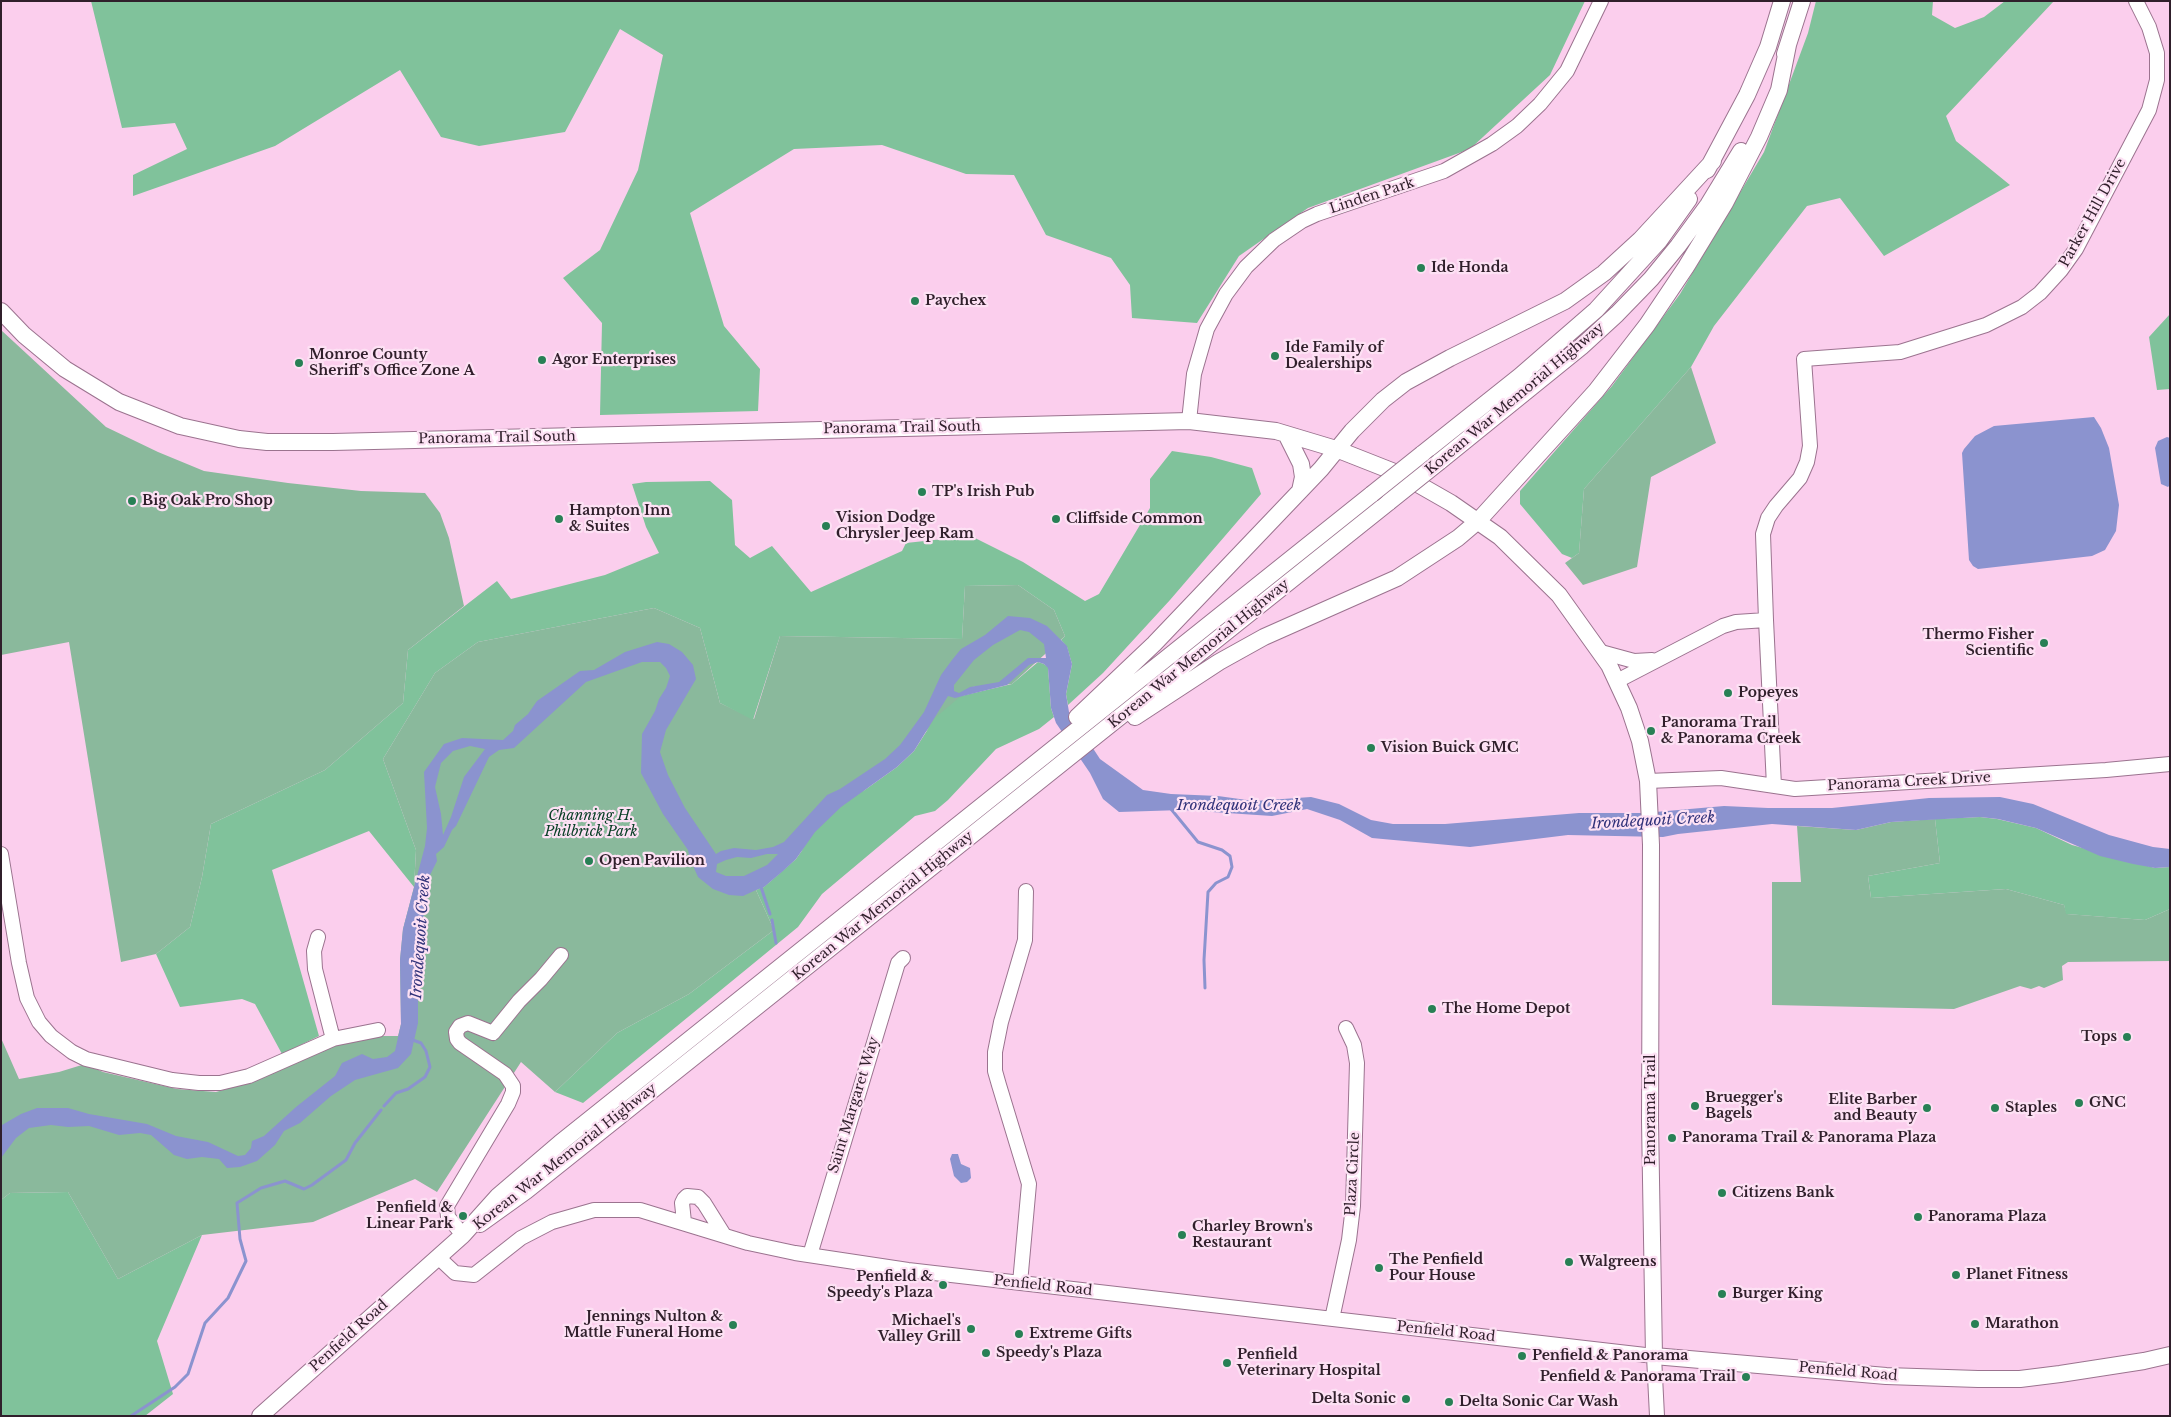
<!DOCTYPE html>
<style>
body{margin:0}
#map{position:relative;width:2171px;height:1417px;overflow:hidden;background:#fbceed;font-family:"Libre Baskerville",serif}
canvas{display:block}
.frame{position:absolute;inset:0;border:2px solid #301f2b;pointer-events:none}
</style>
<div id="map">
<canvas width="2171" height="1417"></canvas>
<div class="frame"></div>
</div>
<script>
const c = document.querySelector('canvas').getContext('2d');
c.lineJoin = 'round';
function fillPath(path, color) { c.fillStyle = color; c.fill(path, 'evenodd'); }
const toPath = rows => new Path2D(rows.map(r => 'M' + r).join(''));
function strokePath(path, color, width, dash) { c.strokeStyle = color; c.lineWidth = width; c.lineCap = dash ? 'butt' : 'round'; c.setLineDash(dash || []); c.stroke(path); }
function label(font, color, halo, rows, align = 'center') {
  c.font = font + ' "Libre Baskerville",serif'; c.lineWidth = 4.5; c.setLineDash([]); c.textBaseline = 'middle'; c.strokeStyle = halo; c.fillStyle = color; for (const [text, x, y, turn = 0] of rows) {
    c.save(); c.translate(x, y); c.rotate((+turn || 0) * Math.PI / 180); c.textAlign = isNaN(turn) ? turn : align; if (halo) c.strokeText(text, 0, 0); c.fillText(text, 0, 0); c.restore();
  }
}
fillPath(toPath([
 [1,330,106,427,158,452,204,471,288,483,361,491,425,493,440,513,449,538,464,606,408,650,403,703,325,770,211,824,202,877,190,927,156,954,121,962,69,642,1,655],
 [1691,367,1716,443,1651,477,1637,567,1583,585,1565,563,1579,553,1584,489],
 [1018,585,1054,610,1065,636,1012,684,972,687,764,887,756,890,774,930,689,994,617,1033,555,1092,521,1062,437,1192,415,1179,313,1222,202,1235,118,1279,68,1192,10,1193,1,1200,1,1038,19,1079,59,1072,85,1064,103,1072,177,1089,216,1092,251,1082,318,1051,341,1043,372,1036,398,1036,401,1024,400,960,403,929,414,887,416,850,383,759,435,673,478,642,654,608,700,628,720,703,754,719,780,636,962,639,965,586],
 [1935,819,1940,863,1868,876,1871,898,2006,889,2064,905,2067,914,2145,920,2170,909,2170,961,2068,962,2062,966,2063,980,2044,988,2039,986,2031,989,2020,986,1954,1009,1772,1005,1772,882,1801,882,1797,826,1856,830,1891,822]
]), '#8ab99c');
fillPath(toPath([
 [91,1,1585,1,1550,75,1470,149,1308,208,1239,256,1197,323,1132,318,1130,285,1111,258,1046,235,1014,175,966,174,882,145,794,149,690,213,724,326,760,369,758,411,600,415,602,323,563,278,600,250,638,170,663,55,620,29,565,132,479,146,441,137,400,70,275,146,133,196,133,175,187,149,175,123,122,128],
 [1816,1,1933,1,1932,15,1955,28,1984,17,2005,1,2054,1,1946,116,1956,141,2010,185,1884,256,1840,198,1807,206,1714,326,1691,367,1584,489,1579,553,1572,558,1562,554,1520,504,1520,491,1612,386,1680,294,1764,152,1808,33],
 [2170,314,2170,389,2157,390,2149,337],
 [1172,451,1211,457,1252,468,1261,494,1170,600,1103,673,1068,705,1066,694,1072,664,1067,647,1061,640,1065,636,1054,610,1018,585,965,586,962,639,780,636,753,720,720,703,700,628,654,608,478,642,435,673,383,759,416,850,414,887,369,831,272,870,319,1036,282,1054,255,1004,242,999,180,1007,156,954,190,927,202,877,211,824,325,770,403,703,408,650,497,581,511,599,605,575,659,553,646,527,632,484,646,482,710,481,732,500,735,545,750,558,772,546,811,592,902,551,906,543,971,536,1023,562,1085,601,1099,594,1150,508,1150,479],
 [1038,662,1044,664,1048,667,1051,708,1054,717,1039,729,996,749,948,800,935,811,915,816,822,894,798,927,583,1103,555,1092,617,1033,689,994,774,930,756,890,764,887,796,859,815,832,841,807,897,767,914,751,935,718,961,696,1012,684],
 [1980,817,1997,819,2036,828,2072,845,2155,868,2170,867,2170,909,2145,920,2066,914,2064,905,2006,889,1871,898,1868,876,1940,863,1935,819],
 [68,1192,118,1279,202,1235,157,1341,173,1394,145,1416,1,1416,1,1200,10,1193]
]), '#80c29b');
fillPath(toPath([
 [2094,417,2101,428,2109,448,2119,505,2116,531,2105,550,2092,556,1978,569,1973,566,1969,560,1962,453,1964,449,1975,436,1994,426],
 [2167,437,2170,438,2170,485,2168,487,2161,484,2155,448,2158,441],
 [1008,616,1030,618,1047,626,1067,646,1072,664,1066,694,1069,712,1100,759,1143,790,1171,794,1218,796,1254,801,1311,797,1339,804,1371,820,1393,824,1445,824,1579,813,1644,813,1724,806,1768,808,1832,808,1929,798,2000,797,2033,804,2109,835,2153,847,2170,849,2170,867,2155,868,2133,864,2100,856,2036,828,1998,819,1980,817,1891,822,1856,830,1772,824,1678,834,1663,837,1568,835,1470,847,1372,838,1340,820,1307,809,1272,816,1182,810,1119,812,1103,799,1090,773,1056,723,1051,708,1048,668,1044,664,1038,662,1029,665,1007,685,955,698,948,696,914,751,897,767,841,807,815,832,796,859,783,871,764,887,756,890,743,896,729,895,713,889,698,877,690,859,688,850,663,814,641,773,642,734,655,711,659,699,666,688,670,676,666,668,660,662,642,662,586,682,514,748,499,750,489,757,456,826,452,830,444,847,436,854,437,861,427,881,418,971,418,1023,411,1054,398,1068,355,1080,331,1096,300,1123,284,1131,275,1145,257,1161,240,1167,227,1168,219,1159,202,1157,187,1159,174,1155,151,1135,140,1133,119,1135,89,1126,68,1127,51,1125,29,1128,16,1138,1,1158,2,1125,21,1114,37,1108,68,1108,89,1114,147,1124,176,1136,208,1142,238,1156,245,1155,251,1148,252,1141,264,1136,296,1107,335,1076,342,1063,362,1054,373,1059,387,1057,395,1051,401,1024,400,960,403,929,425,846,427,828,424,772,444,744,462,738,503,740,513,731,515,725,528,714,537,701,580,671,594,670,625,652,657,642,669,644,682,652,693,665,696,679,666,730,660,752,668,775,685,808,716,854,721,851,734,848,756,850,773,847,784,842,827,795,840,789,885,759,900,745,924,712,941,675,952,660,961,649,985,635],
 [1020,630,1029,632,1044,644,1046,658,1028,658,999,682,970,687,959,693,954,691,954,685,974,660,993,645],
 [470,746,485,749,464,777,451,817,443,835,441,814,435,787,441,763,453,751],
 [767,854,778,854,767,865,744,876,726,876,716,872,717,864,726,860,737,857,751,858],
 [952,1154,958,1154,961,1164,970,1168,971,1178,967,1182,961,1183,954,1176,950,1159]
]), '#8b93cf');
strokePath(toPath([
 [1171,809,1198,842,1222,850,1230,856,1232,867,1228,877,1216,883,1208,892,1204,960,1205,988],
 [760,884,770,914],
 [772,920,776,943],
 [384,1106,396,1093,408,1089,425,1077,430,1067,426,1051,421,1043,410,1039],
 [131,1416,175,1387,188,1374,205,1323,228,1298,246,1261,240,1239,237,1203,261,1188,285,1181,304,1189,312,1185,346,1160,355,1143,381,1110]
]), '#8b93cf', 3);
const minor = toPath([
 [1189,421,1194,374,1207,329,1226,294,1246,267,1274,240,1302,221,1317,214,1444,171,1492,144,1517,126,1540,104,1567,71,1601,1],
 [1766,620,1774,786],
 [1601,652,1634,661,1652,660],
 [1617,681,1723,626,1736,622,1766,620,1763,534,1768,518,1776,506,1800,478,1807,462,1810,446,1804,359,1900,352,1986,325,2022,307,2040,293,2061,270,2076,249,2149,110,2157,80,2157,53,2149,27,2136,1],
 [1648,781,1721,778,1795,789,2106,770,2170,764],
 [1,854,19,963,27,998,39,1022,51,1036,72,1052,86,1059,172,1080,199,1083,220,1083,249,1076,333,1039,378,1030],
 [318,937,314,951,315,969,333,1039],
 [684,1222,682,1203,684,1199,687,1196,698,1197,704,1203,724,1235],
 [463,1235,448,1217,447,1206,508,1104,513,1092,513,1086,505,1074,460,1043,457,1039,456,1032,460,1026,468,1023,493,1033,519,1001,541,979,561,955],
 [810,1255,898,963,903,958],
 [438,1257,455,1273,474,1275,521,1238,552,1222,594,1210,640,1210,748,1243,795,1253,908,1270,1654,1356,1657,1416],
 [1020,1283,1029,1184,999,1085,995,1071,995,1052,1001,1022,1025,940,1026,891],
 [1332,1319,1349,1240,1353,1206,1357,1063,1354,1045,1346,1028]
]);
const major = toPath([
 [1785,54,1802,1],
 [1707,170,1747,95,1768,47,1782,1],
 [1,311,24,335,65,369,119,402,180,426,239,439,267,442,333,442,1189,421,1276,431,1336,449,1402,475,1451,503,1500,537,1559,595,1609,665,1629,708,1640,741,1648,781,1651,845,1650,1121,1654,1356,1886,1376,1978,1379,2020,1379,2060,1374,2144,1361,2170,1355],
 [1286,434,1301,464,1303,477,1300,491],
 [1422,454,1520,376,1596,310,1659,241,1689,199],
 [1439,462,1581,347,1617,314,1651,279,1678,246,1708,205,1741,151],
 [1077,717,1154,644,1321,469,1352,431,1383,400,1406,382,1450,358,1565,301,1604,273,1640,240,1713,161],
 [1135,717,1219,662,1264,637,1397,578,1458,538,1478,521,1596,391,1647,325,1686,267,1725,203,1759,137,1779,90,1788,45],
 [480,1224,526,1191,1389,502],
 [260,1416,463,1235,498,1196,560,1143,1372,494]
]);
strokePath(minor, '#9b738f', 16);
strokePath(major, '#9b738f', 18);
strokePath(minor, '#fff', 14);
strokePath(major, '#fff', 16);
const majorBridge = toPath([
 [1372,494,1422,454],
 [1389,502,1439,462]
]);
strokePath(majorBridge, '#9b738f', 18, []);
strokePath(majorBridge, '#fff', 16);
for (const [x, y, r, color] of [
 [1421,268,5,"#288055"],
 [915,301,5,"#288055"],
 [1275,356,5,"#288055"],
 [542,360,5,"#288055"],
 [299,363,5,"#288055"],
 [922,492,5,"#288055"],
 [132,501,5,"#288055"],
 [559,519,5,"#288055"],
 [1056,519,5,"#288055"],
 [826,526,5,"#288055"],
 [2044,643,5,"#288055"],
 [1728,693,5,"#288055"],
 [1651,731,5,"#288055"],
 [1371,748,5,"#288055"],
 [589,861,5,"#288055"],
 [1432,1009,5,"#288055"],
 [2127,1037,5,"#288055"],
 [2079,1103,5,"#288055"],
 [1695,1106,5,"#288055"],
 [1927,1108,5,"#288055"],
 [1995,1108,5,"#288055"],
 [1672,1138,5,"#288055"],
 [1722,1193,5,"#288055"],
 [463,1216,5,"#288055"],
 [1918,1217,5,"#288055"],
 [1182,1235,5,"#288055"],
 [1569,1262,5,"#288055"],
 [1379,1268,5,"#288055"],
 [1956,1275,5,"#288055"],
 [943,1285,5,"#288055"],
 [1722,1294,5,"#288055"],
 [1975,1324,5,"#288055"],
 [733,1325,5,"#288055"],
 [971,1329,5,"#288055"],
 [1019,1334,5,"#288055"],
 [986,1353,5,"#288055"],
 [1522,1356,5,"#288055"],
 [1227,1363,5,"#288055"],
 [1746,1377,5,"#288055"],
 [1406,1399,5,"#288055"],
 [1449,1402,5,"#288055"]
]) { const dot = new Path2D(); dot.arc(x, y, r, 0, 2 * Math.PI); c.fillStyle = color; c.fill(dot); strokePath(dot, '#fde1f4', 2); }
label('14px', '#301f2b', '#fde1f4', [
 ["Linden Park",1372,196,-18],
 ["Parker Hill Drive",2093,213,-61],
 ["Korean War Memorial Highway",1515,399,-40],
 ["Panorama Trail South",902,428,-1],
 ["Panorama Trail South",497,438,-1],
 ["Korean War Memorial Highway",1199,654,-39],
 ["Panorama Creek Drive",1909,782,-3],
 ["Korean War Memorial Highway",883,906,-39],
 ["Saint Margaret Way",854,1105,-73],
 ["Panorama Trail",1651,1110,-90],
 ["Korean War Memorial Highway",565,1157,-38],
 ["Plaza Circle",1353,1174,-87],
 ["Penfield Road",1043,1286,6],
 ["Penfield Road",1446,1332,6],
 ["Penfield Road",349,1336,-42],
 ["Penfield Road",1848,1372,5]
]);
label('bold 14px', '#301f2b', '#fde1f4', [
 ["Ide Honda",1431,268],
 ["Paychex",925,301],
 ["Ide Family of",1285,348],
 ["Dealerships",1285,364],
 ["Monroe County",309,355],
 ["Sheriff's Office Zone A",309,371],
 ["Agor Enterprises",552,360],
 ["TP's Irish Pub",932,492],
 ["Big Oak Pro Shop",142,501],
 ["Hampton Inn",569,511],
 ["& Suites",569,527],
 ["Vision Dodge",836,518],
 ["Chrysler Jeep Ram",836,534],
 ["Cliffside Common",1066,519],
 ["Thermo Fisher",2034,635,"right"],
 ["Scientific",2034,651,"right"],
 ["Popeyes",1738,693],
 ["Panorama Trail",1661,723],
 ["& Panorama Creek",1661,739],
 ["Vision Buick GMC",1381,748],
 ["Open Pavilion",599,861],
 ["The Home Depot",1442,1009],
 ["Tops",2117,1037,"right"],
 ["Bruegger's",1705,1098],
 ["Bagels",1705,1114],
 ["Elite Barber",1917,1100,"right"],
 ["and Beauty",1917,1116,"right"],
 ["GNC",2089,1103],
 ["Staples",2005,1108],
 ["Panorama Trail & Panorama Plaza",1682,1138],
 ["Citizens Bank",1732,1193],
 ["Penfield &",453,1208,"right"],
 ["Linear Park",453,1224,"right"],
 ["Panorama Plaza",1928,1217],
 ["Charley Brown's",1192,1227],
 ["Restaurant",1192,1243],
 ["The Penfield",1389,1260],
 ["Pour House",1389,1276],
 ["Walgreens",1579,1262],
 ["Planet Fitness",1966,1275],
 ["Penfield &",933,1277,"right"],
 ["Speedy's Plaza",933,1293,"right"],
 ["Burger King",1732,1294],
 ["Jennings Nulton &",723,1317,"right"],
 ["Mattle Funeral Home",723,1333,"right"],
 ["Michael's",961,1321,"right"],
 ["Valley Grill",961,1337,"right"],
 ["Marathon",1985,1324],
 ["Extreme Gifts",1029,1334],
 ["Speedy's Plaza",996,1353],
 ["Penfield",1237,1355],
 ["Veterinary Hospital",1237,1371],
 ["Penfield & Panorama",1532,1356],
 ["Penfield & Panorama Trail",1736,1377,"right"],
 ["Delta Sonic",1396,1399,"right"],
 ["Delta Sonic Car Wash",1459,1402]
], 'left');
label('italic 14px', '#0a4027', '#fde1f4', [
 ["Channing H.",591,816],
 ["Philbrick Park",591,832]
]);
label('italic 15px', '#31337a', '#fde1f4', [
 ["Irondequoit Creek",1239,806],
 ["Irondequoit Creek",1653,821,-3],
 ["Irondequoit Creek",421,937,-86]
]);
</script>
